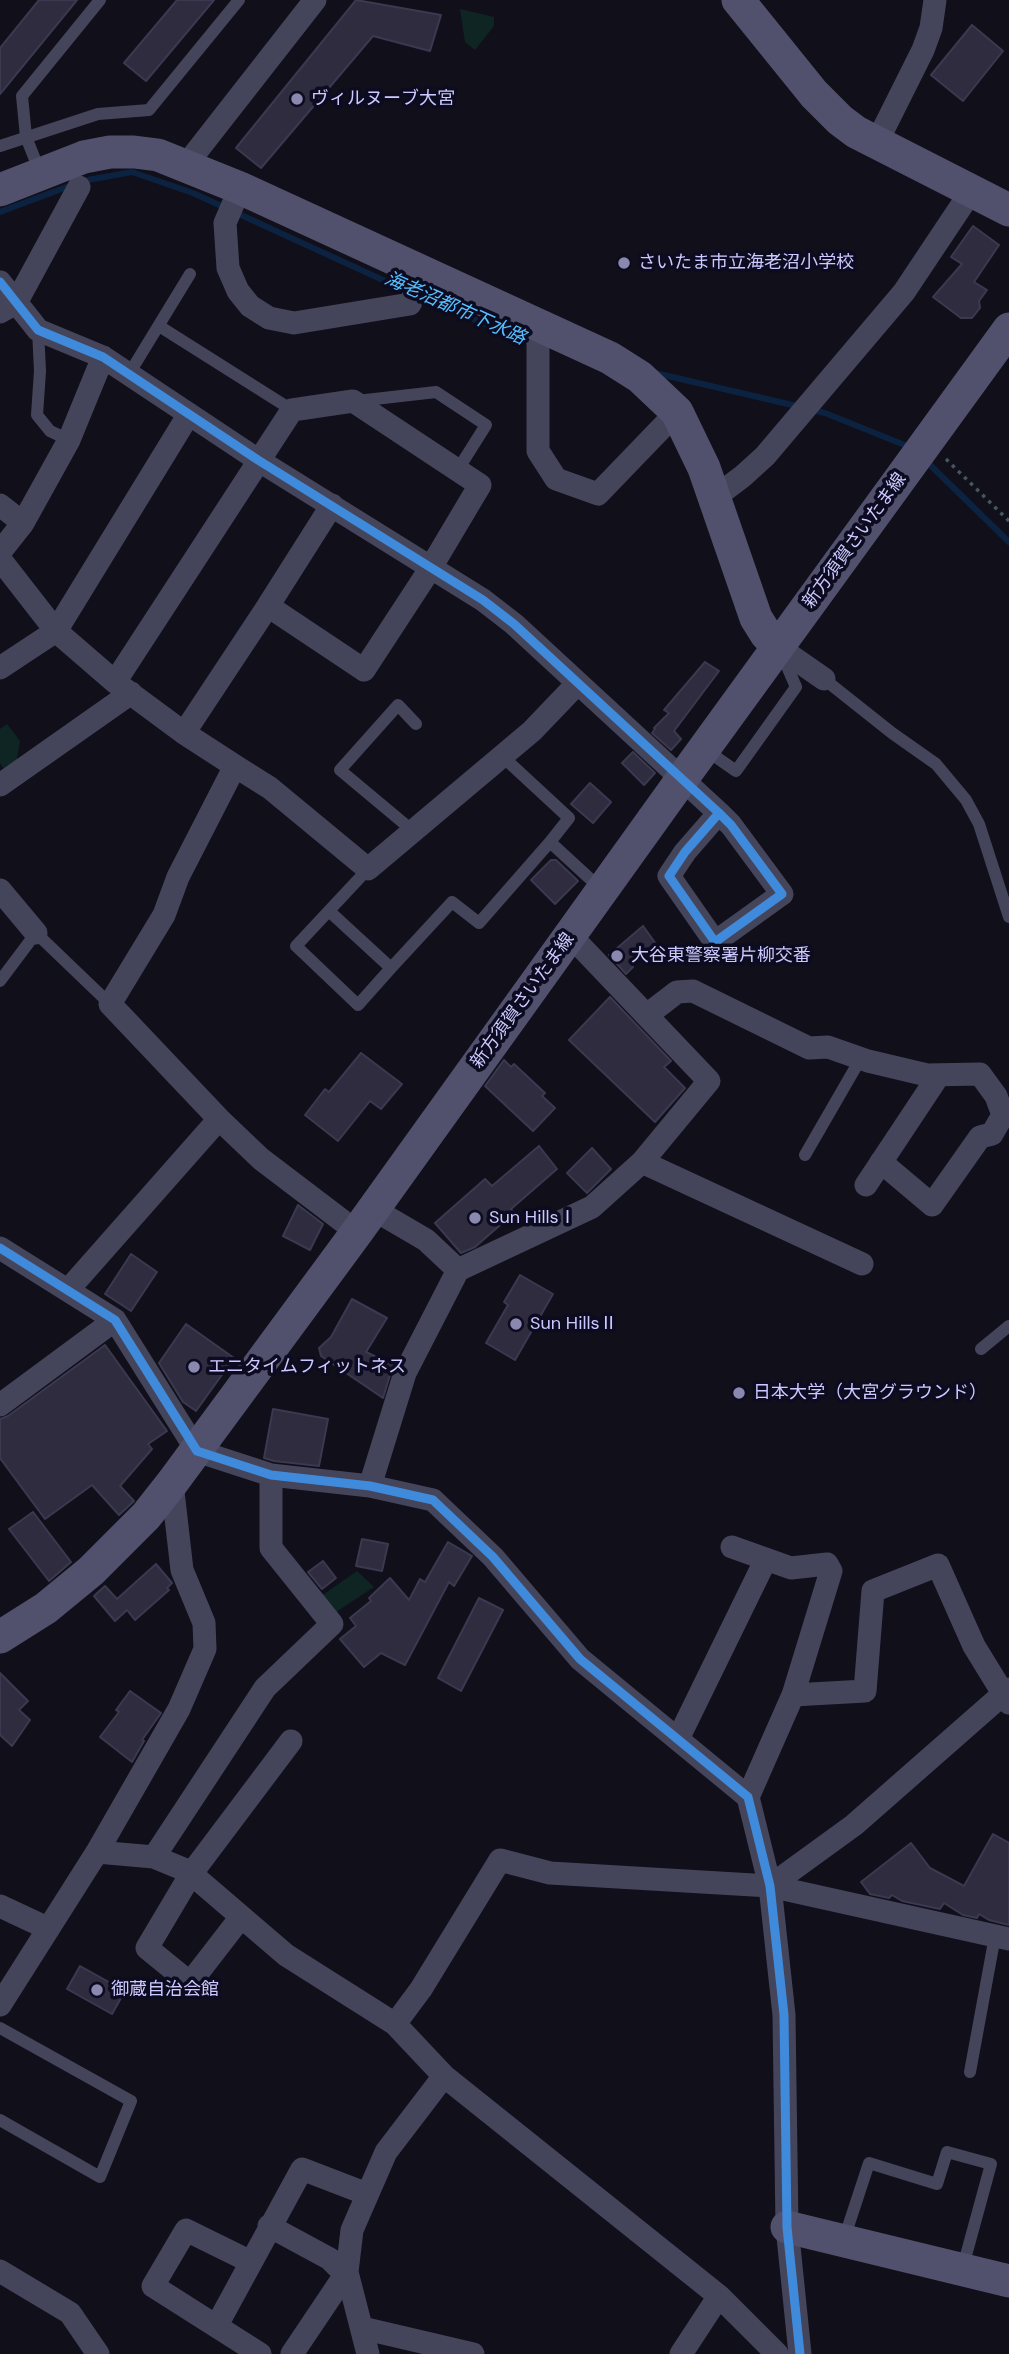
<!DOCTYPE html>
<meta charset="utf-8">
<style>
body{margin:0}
canvas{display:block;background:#100f1a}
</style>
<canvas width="1009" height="2354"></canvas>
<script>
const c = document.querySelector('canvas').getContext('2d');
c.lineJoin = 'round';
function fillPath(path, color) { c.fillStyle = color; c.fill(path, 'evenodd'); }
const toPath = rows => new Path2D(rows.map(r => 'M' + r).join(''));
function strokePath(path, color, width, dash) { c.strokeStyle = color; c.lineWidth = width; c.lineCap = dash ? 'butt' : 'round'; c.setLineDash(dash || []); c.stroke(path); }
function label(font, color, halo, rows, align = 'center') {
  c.font = font + ' "DM Sans","Noto Sans JP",sans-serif'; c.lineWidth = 7; c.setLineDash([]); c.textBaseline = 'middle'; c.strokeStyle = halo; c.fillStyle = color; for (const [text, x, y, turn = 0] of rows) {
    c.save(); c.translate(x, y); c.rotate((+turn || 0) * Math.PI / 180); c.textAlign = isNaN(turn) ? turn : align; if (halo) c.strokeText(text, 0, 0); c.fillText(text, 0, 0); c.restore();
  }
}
fillPath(toPath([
 [460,9,494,17,494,26,475,50,465,42],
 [7,724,20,741,16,764,6,772,0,763,0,729],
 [357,1571,374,1587,330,1616,317,1599]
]), '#0e2524');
strokePath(toPath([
 [82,181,132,172,193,193,409,292],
 [0,212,72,185],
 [419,297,532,343],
 [655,373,801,407],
 [812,410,825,413,912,448],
 [925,460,1009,542]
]), '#0b2340', 6);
const building = toPath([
 [39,0,77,0,0,94,0,48,39,0],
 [177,0,214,0,146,81,124,63,177,0],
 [356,0,441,15,430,51,373,36,261,168,236,148,356,0],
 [972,25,1003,51,963,101,931,75,972,25],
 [973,226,999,245,974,282,987,290,979,301,980,308,972,318,961,318,933,297,962,264,951,257,973,226],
 [705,662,719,671,674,731,681,739,671,750,652,733,655,729,654,728,669,713,664,710,705,662],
 [633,752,655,773,644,785,622,763,633,752],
 [590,783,611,802,593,823,571,804,590,783],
 [551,860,556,860,578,881,555,904,531,880,551,860],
 [643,926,656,944,631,964,633,967,626,974,609,955,643,926],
 [610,997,671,1061,664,1067,685,1088,655,1122,569,1040,610,997],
 [361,1053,402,1084,381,1109,370,1101,338,1141,305,1115,325,1089,329,1092,361,1053],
 [504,1060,511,1067,514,1064,545,1093,542,1096,555,1108,533,1131,485,1086,504,1060],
 [539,1146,557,1169,511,1209,514,1213,475,1247,461,1253,435,1223,485,1179,492,1186,539,1146],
 [592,1148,611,1169,587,1193,567,1173,592,1148],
 [298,1205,323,1224,310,1250,283,1236,298,1205],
 [131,1254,157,1272,131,1311,105,1294,131,1254],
 [520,1275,553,1294,515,1360,486,1343,508,1305,504,1302,520,1275],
 [352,1299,387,1318,366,1352,393,1365,383,1398,321,1356,319,1348,331,1337,352,1299],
 [186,1324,234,1358,196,1411,183,1402,159,1363,186,1324],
 [105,1345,167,1431,148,1444,152,1449,120,1486,134,1501,119,1515,92,1485,45,1519,0,1458,0,1419,8,1416,105,1345],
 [273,1409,328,1419,319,1466,274,1461,264,1458,273,1409],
 [33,1512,71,1562,49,1581,9,1529,33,1512],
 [362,1539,388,1544,382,1571,356,1566,362,1539],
 [448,1542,472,1556,454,1586,449,1582,405,1665,381,1653,364,1667,340,1639,356,1626,350,1618,371,1601,369,1598,390,1578,409,1600,420,1579,425,1582,448,1542],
 [323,1561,336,1578,322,1589,308,1572,323,1561],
 [156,1564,172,1583,167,1588,169,1590,135,1620,127,1610,115,1621,94,1596,105,1586,117,1599,156,1564],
 [479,1598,503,1610,461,1691,438,1678,479,1598],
 [0,1673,28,1701,19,1710,30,1720,12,1746,0,1735,0,1673],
 [130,1691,161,1713,142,1740,144,1741,132,1762,100,1737,119,1712,116,1710,130,1691],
 [993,1834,1009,1843,1009,1925,989,1920,979,1914,977,1918,963,1915,944,1903,940,1909,902,1901,892,1895,889,1898,870,1894,861,1882,911,1843,930,1868,964,1886,993,1834],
 [80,1966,125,1991,112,2014,67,1989,80,1966]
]);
fillPath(building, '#2e2c3e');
strokePath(building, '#3b3950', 2);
strokePath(toPath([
 [946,459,1009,521]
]), '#455661', 3.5, [3.5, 5]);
strokePath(toPath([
 [0,146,98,114,149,110,239,0],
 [40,172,26,137,22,96,100,0],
 [159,326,292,410],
 [38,330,40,371,37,415,50,431,69,440],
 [129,374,190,274],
 [357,401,436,392,486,425,457,471],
 [824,679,892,733,936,764,966,800,979,824,1009,917],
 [706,750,736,771,796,687,783,657],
 [502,756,569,818,550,842,600,888],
 [413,831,340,770,398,705,416,724],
 [329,911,391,968,358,1005,296,946,368,869],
 [391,968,452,902,479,923,550,842],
 [0,981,36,933,110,1004],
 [805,1155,861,1058],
 [981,1349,1009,1326],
 [0,2028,131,2101,100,2177,0,2120],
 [970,2072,995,1936],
 [844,2239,869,2163,937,2184,947,2152,991,2164,962,2270]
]), '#44455b', 12);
strokePath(toPath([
 [876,144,923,50,931,28,935,0],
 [186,165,315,0],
 [240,188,225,223,228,268,238,291,250,306,269,318,294,323,410,304,424,272],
 [0,282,38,330,103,357,258,460,483,600,514,624,682,779,719,813,731,825,782,894,715,942,669,876,685,852,719,813],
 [0,312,16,303,79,187],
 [538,324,538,451,556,479,598,494,677,412],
 [714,498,743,476,765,456,904,292,972,190],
 [0,505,23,523],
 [0,552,23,523,69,440,103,357],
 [0,559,56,631,115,682,184,733,235,766,178,877,164,915,110,1004,219,1119,261,1159,357,1232],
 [268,606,332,505],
 [778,647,824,679],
 [0,668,56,631,189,414],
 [115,682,292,410,353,401,480,485,430,569,364,670,268,606,184,733],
 [235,766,270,788,368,869,532,731,578,683],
 [0,785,131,693],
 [0,890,36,933],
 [570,935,709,1081,642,1162],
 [647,1015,677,992,693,991,809,1048,828,1047,868,1061,927,1075,980,1074,996,1096,1003,1115,992,1134,980,1137,932,1205,881,1162],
 [866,1185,939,1075],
 [373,1209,426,1240,458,1270],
 [0,1248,115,1320,197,1451,271,1475,370,1486,433,1500,493,1557,580,1659,748,1797,770,1886,784,2015,787,2227,800,2354],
 [68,1290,219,1119],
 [0,1405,115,1320],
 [370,1486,405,1373,458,1270,592,1207,642,1162,862,1264],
 [732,1547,791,1568,827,1564,831,1571,793,1695,748,1797],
 [793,1695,865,1691,873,1591,938,1565,974,1646,1009,1703],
 [678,1739,766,1559],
 [97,1852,154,1857,188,1871,286,1955,395,2024,444,2076,719,2296,777,2354],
 [154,1857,265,1688,332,1624,271,1548,271,1475],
 [770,1886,1009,1939],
 [0,1906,47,1928],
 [241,1917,190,1983,147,1948,191,1874,291,1741],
 [0,2005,97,1852,179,1709,205,1649,204,1623,182,1570,172,1483],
 [395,2024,421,1989,500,1860,550,1873,770,1886,854,1825,1009,1689],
 [269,2226,330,2259,344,2273,347,2272,292,2354],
 [251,2262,186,2230,153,2286,260,2354],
 [0,2271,70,2313,98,2354],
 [217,2325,302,2169,367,2194],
 [362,2328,473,2354],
 [368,2354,347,2272,352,2230,386,2152,444,2076],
 [681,2354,719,2296]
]), '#44455b', 23);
strokePath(toPath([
 [738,0,814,94,840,120,856,132,1009,210],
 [0,190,84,157,110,152,134,152,158,155,240,188,610,358,640,377,677,412,704,468,756,618,766,634,778,647],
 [0,1637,46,1608,91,1571,146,1516,172,1483,357,1232,682,779,1009,329],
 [787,2227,1009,2281]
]), '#51516e', 33);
strokePath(toPath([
 [0,282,38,330,103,357,258,460,483,600,514,624,682,779,719,813,731,825,782,894,715,942,669,876,685,852,719,813],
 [0,1248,115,1320,197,1451,271,1475,370,1486,433,1500,493,1557,580,1659,748,1797,770,1886,784,2015,787,2227,800,2354]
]), '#408adc', 9);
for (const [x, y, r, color] of [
 [297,99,7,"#8a88af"],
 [624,263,7,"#8a88af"],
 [617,956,7,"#8a88af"],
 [475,1218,7,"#8a88af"],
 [516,1324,7,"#8a88af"],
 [194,1367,7,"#8a88af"],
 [739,1393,7,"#8a88af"],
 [97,1990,7,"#8a88af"]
]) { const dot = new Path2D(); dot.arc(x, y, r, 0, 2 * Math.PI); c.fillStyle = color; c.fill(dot); strokePath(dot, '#0d0b1f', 2.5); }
label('18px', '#cbc9ff', '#0d0b1f', [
 ["ヴィルヌーブ大宮",311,99],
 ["さいたま市立海老沼小学校",638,263],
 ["大谷東警察署片柳交番",631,956],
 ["Sun HillsⅠ",489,1218],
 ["Sun HillsⅡ",530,1324],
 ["エニタイムフィットネス",208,1367],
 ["日本大学（大宮グラウンド）",753,1393],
 ["御蔵自治会館",111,1990]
], 'left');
label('18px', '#cbc9ff', '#0d0b1f', [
 ["新方須賀さいたま線",855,541,-54],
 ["新方須賀さいたま線",523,1001,-54]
]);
label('italic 19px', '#57bfff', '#0d0b1f', [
 ["海老沼都市下水路",455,309,24]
]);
</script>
